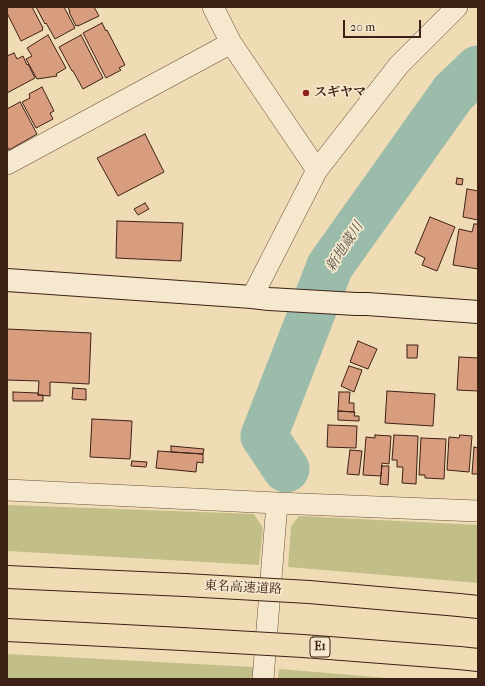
<!DOCTYPE html>
<meta charset="utf-8">
<style>
body{margin:0}
#map{position:relative;width:485px;height:686px;overflow:hidden;background:#f0dcb4;font-family:"IM FELL French Canon",serif}
canvas{display:block}
.frame{position:absolute;inset:0;border:8px solid #3d2115;pointer-events:none}
.scale{position:absolute;left:343px;top:20px;width:78px;height:18px;box-sizing:border-box;border:2px solid #3d2115;border-top:0;padding-left:5px;font-size:12px;line-height:14px;white-space:nowrap;color:#3d2115;-webkit-text-stroke:3px #f5e8ce;paint-order:stroke}
</style>
<div id="map">
<canvas width="485" height="686"></canvas>
<div class="frame"></div>
<div class="scale">20 m</div>
</div>
<script>
const c = document.querySelector('canvas').getContext('2d');
c.lineJoin = 'round';
function fillPath(path, color) { c.fillStyle = color; c.fill(path, 'evenodd'); }
const toPath = rows => new Path2D(rows.map(r => 'M' + r).join(''));
function strokePath(path, color, width, dash) { c.strokeStyle = color; c.lineWidth = width; c.lineCap = dash ? 'butt' : 'round'; c.setLineDash(dash || []); c.stroke(path); }
function label(font, color, halo, rows, align = 'center') {
  c.font = font + ' "IM FELL French Canon","Noto Serif JP",serif'; c.lineWidth = 3.5; c.setLineDash([]); c.textBaseline = 'middle'; c.strokeStyle = halo; c.fillStyle = color; for (const [text, x, y, turn = 0] of rows) {
    c.save(); c.translate(x, y); c.rotate((+turn || 0) * Math.PI / 180); c.textAlign = isNaN(turn) ? turn : align; if (halo) c.strokeText(text, 0, 0); c.fillText(text, 0, 0); c.restore();
  }
}
fillPath(toPath([
 [7,505,254,514,263,528,259,565,7,551],
 [299,516,478,525,478,583,288,567,291,526],
 [7,654,253,667,253,679,7,679],
 [279,669,400,679,278,679]
]), '#c1be88');
strokePath(toPath([
 [286,469,264,436,330,266,453,93,478,69]
]), '#9bbcaa', 47);
const building = toPath([
 [7,7,32,7,43,28,42,29,43,30,21,41,7,13,7,7],
 [36,7,64,7,75,28,55,39,46,23,45,24,36,7],
 [68,7,94,7,99,16,78,26,78,25,76,26,69,12,70,12,68,7],
 [102,23,106,31,107,30,125,65,119,68,121,70,106,78,83,33,102,23],
 [48,35,66,68,56,74,57,76,37,79,26,59,32,56,27,48,48,35],
 [81,35,103,78,83,89,73,71,72,71,59,47,81,35],
 [14,53,17,59,23,56,27,65,28,64,35,78,7,93,7,56,14,53],
 [42,87,54,111,50,113,53,119,36,128,22,102,30,98,29,94,42,87],
 [20,102,37,134,9,150,7,146,7,109,20,102],
 [145,134,164,172,118,196,97,158,145,134],
 [457,178,463,179,462,185,456,184,457,178],
 [467,189,478,191,478,220,463,217,467,189],
 [145,203,149,209,138,215,134,209,145,203],
 [430,217,455,227,437,271,422,265,425,258,415,253,430,217],
 [117,221,183,223,181,261,116,258,117,221],
 [474,224,478,224,478,269,453,265,459,229,472,232,474,224],
 [7,329,91,333,89,384,50,382,50,396,38,395,39,381,7,380,7,329],
 [358,341,377,349,368,369,350,362,358,341],
 [407,345,418,345,417,358,407,358,407,345],
 [459,357,478,358,478,391,457,390,459,357],
 [349,366,362,370,354,392,341,386,349,366],
 [73,388,86,389,86,400,72,399,73,388],
 [387,391,435,394,433,426,385,423,387,391],
 [13,392,38,393,38,395,43,395,43,401,13,401,13,392],
 [339,392,350,392,349,403,354,403,354,412,338,411,339,392],
 [338,411,355,412,354,416,359,416,359,421,338,420,338,411],
 [92,419,132,421,130,459,90,457,92,419],
 [328,425,357,426,356,448,327,447,328,425],
 [375,435,391,436,389,464,382,463,381,476,363,475,366,437,375,438,375,435],
 [394,435,418,436,416,484,402,483,403,467,397,467,397,460,392,460,394,435],
 [460,435,472,436,469,472,447,470,449,437,459,438,460,435],
 [421,438,446,439,444,479,425,478,425,475,419,475,421,438],
 [171,446,204,449,203,454,171,452,171,446],
 [474,447,478,448,478,474,472,474,474,447],
 [350,450,362,451,359,475,347,474,350,450],
 [158,451,203,454,203,463,197,462,196,472,156,468,158,451],
 [132,461,147,462,146,467,131,466,132,461],
 [382,466,389,466,388,485,380,484,382,466]
]);
fillPath(building, '#d89d7e');
strokePath(building, '#3d2115', 1);
const street = toPath([
 [213,7,231,43,317,170],
 [7,164,231,43],
 [252,297,317,170,399,65,457,7],
 [7,490,277,503,478,511],
 [263,679,277,503]
]);
const secondary = toPath([
 [7,280,252,297,269,299,356,304,367,304,478,312]
]);
const highway = toPath([
 [7,577,185,585],
 [459,605,478,607],
 [7,630,182,639],
 [459,658,478,660]
]);
strokePath(street, '#6a503d', 22);
strokePath(secondary, '#3d2115', 24);
strokePath(highway, '#3d2115', 24);
strokePath(street, '#f5e8ce', 21);
strokePath(secondary, '#f5e8ce', 22);
strokePath(highway, '#f0dcb4', 22);
const highwayBridge = toPath([
 [185,585,309,592,459,605],
 [182,639,303,646,459,658]
]);
strokePath(highwayBridge, '#3d2115', 24, []);
strokePath(highwayBridge, '#f0dcb4', 22);
for (const [x, y, r, color] of [
 [306,93,4,"#8f2418"]
]) { const dot = new Path2D(); dot.arc(x, y, r, 0, 2 * Math.PI); c.fillStyle = color; c.fill(dot); strokePath(dot, '#f5e8ce', 1.5); }
for (const [x, y, w] of [
 [320,647,20]
]) { const box = new Path2D(); box.roundRect(x - w / 2, y - 10, w, 20, 3); c.fillStyle = '#f5e8ce'; c.fill(box); strokePath(box, '#3d2115', 1); }
label('bold 12px', '#3d2115', null, [
 ["E1",320,647]
]);
label('bold 13px', '#3d2115', '#f5e8ce', [
 ["スギヤマ",314,93]
], 'left');
label('13px', '#3d2115', '#f5e8ce', [
 ["東名高速道路",243,588,3]
]);
label('italic 14px', '#595042', '#f5e8ce', [
 ["新地蔵川",345,247,-57]
]);
</script>
